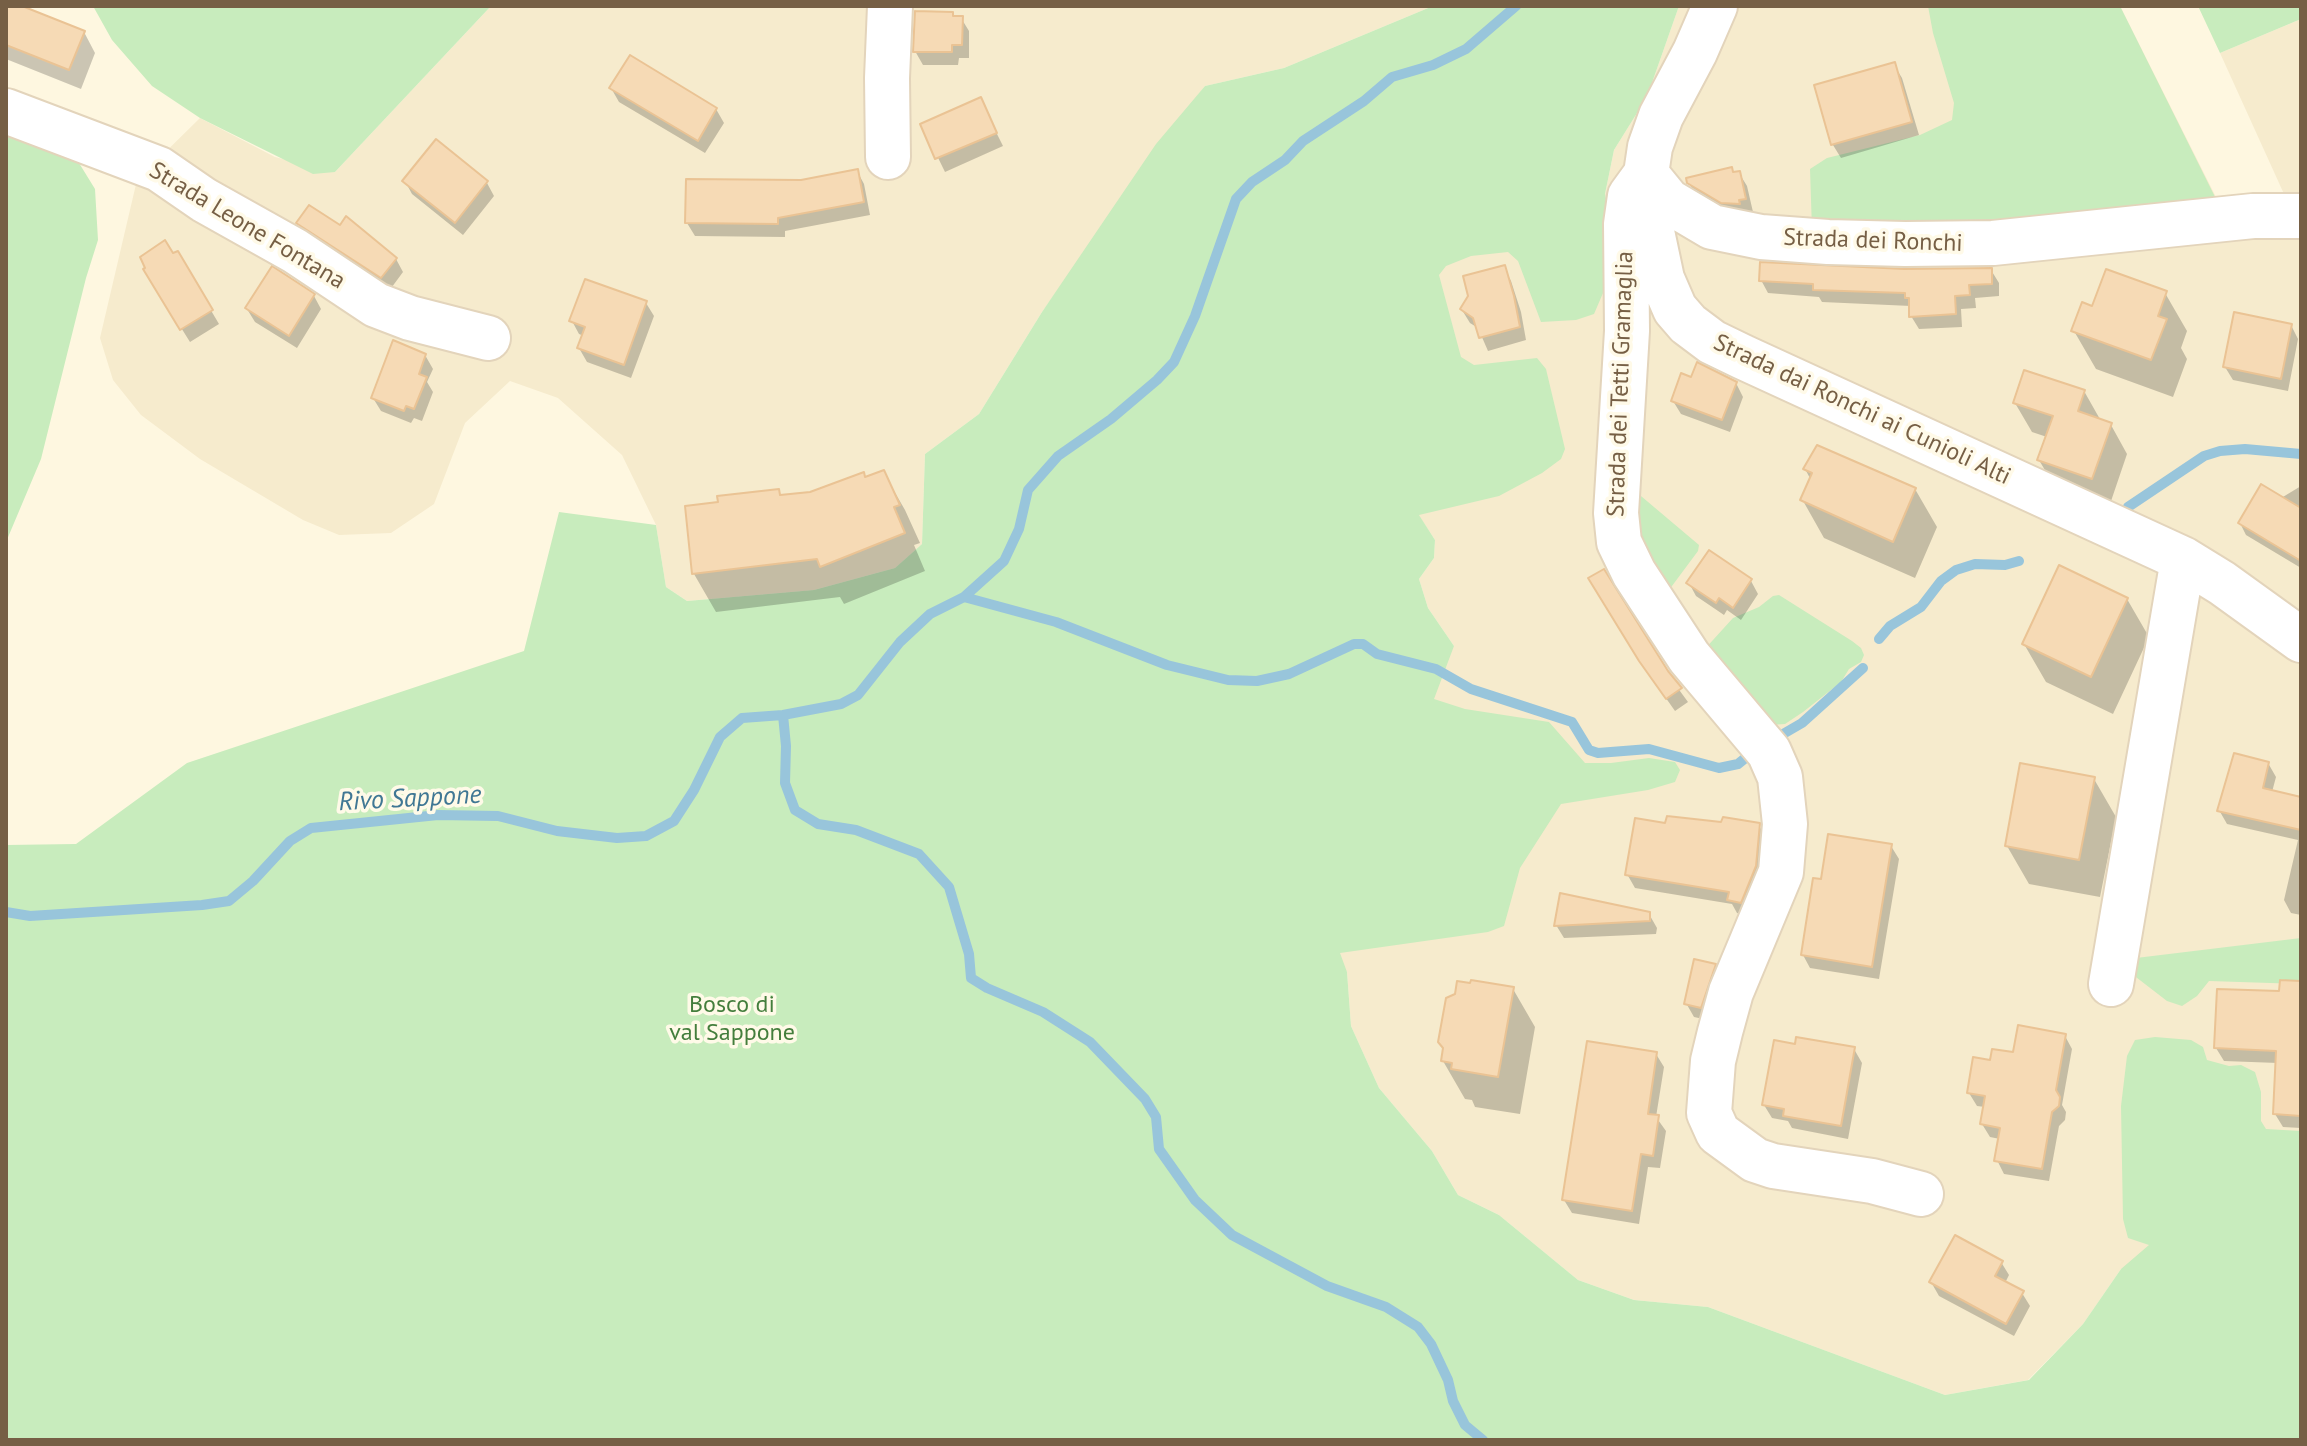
<!DOCTYPE html>
<style>
body{margin:0}
#map{position:relative;width:2307px;height:1446px;overflow:hidden;background:#fef7e0;font-family:"PT Sans",sans-serif}
canvas{display:block}
.frame{position:absolute;inset:0;border:8px solid #765f45;pointer-events:none}
</style>
<div id="map">
<canvas width="2307" height="1446"></canvas>
<div class="frame"></div>
</div>
<script>
const c = document.querySelector('canvas').getContext('2d');
c.lineJoin = 'round';
function fillPath(path, color) { c.fillStyle = color; c.fill(path, 'evenodd'); }
const toPath = rows => new Path2D(rows.map(r => 'M' + r).join(''));
function strokePath(path, color, width, dash) { c.strokeStyle = color; c.lineWidth = width; c.lineCap = dash ? 'butt' : 'round'; c.setLineDash(dash || []); c.stroke(path); }
function label(font, color, halo, rows, align = 'center') {
  c.font = font + ' "PT Sans",sans-serif'; c.lineWidth = 7; c.setLineDash([]); c.textBaseline = 'middle'; c.strokeStyle = halo; c.fillStyle = color; for (const [text, x, y, turn = 0] of rows) {
    c.save(); c.translate(x, y); c.rotate((+turn || 0) * Math.PI / 180); c.textAlign = isNaN(turn) ? turn : align; if (halo) c.strokeText(text, 0, 0); c.fillText(text, 0, 0); c.restore();
  }
}
fillPath(toPath([
 [491,6,1433,6,1284,68,1205,86,1042,312,979,414,925,454,922,544,895,568,814,590,687,601,666,587,656,525,622,455,558,398,510,381,465,423,434,504,391,533,339,535,303,520,200,459,141,415,113,380,100,338,137,180,200,118,275,157,335,172],
 [1679,6,2120,6,2222,209,2289,205,2220,53,2301,19,2301,1335,2121,1269,2083,1324,2028,1380,1945,1395,1708,1307,1634,1300,1578,1280,1499,1215,1458,1195,1432,1151,1379,1088,1351,1026,1347,972,1101,732,1454,646,1428,608,1419,579,1434,558,1435,540,1371,443,1386,266,1605,194,1614,150,1647,97]
]), '#f6ebcd');
fillPath(toPath([
 [93,6,491,6,335,172,313,174,200,118,152,86,112,40],
 [1433,6,1679,6,1647,97,1614,150,1605,194,1609,214,1606,286,1594,314,1576,320,1541,322,1518,261,1508,252,1471,256,1446,266,1439,275,1461,357,1474,365,1537,358,1546,369,1565,449,1561,459,1542,473,1499,496,1419,515,1435,540,1434,558,1419,579,1428,608,1454,646,1434,699,1465,709,1549,722,1585,763,1611,763,1649,758,1675,762,1680,770,1675,782,1648,790,1561,804,1520,868,1504,926,1488,932,1340,953,1347,972,1351,1026,1379,1088,1432,1151,1458,1195,1499,1215,1578,1280,1634,1300,1708,1307,1945,1395,2029,1380,2083,1324,2121,1269,2149,1245,2128,1238,2123,1219,2121,1106,2127,1056,2135,1040,2155,1037,2191,1040,2203,1047,2207,1060,2229,1066,2241,1065,2255,1072,2261,1092,2261,1121,2266,1129,2301,1131,2301,1440,6,1440,6,845,76,844,187,763,524,651,559,512,656,525,666,587,687,601,814,590,895,568,922,544,925,454,979,414,1042,312,1156,144,1205,86,1284,68],
 [1928,6,2120,6,2221,209,2066,230,1812,230,1810,169,1827,158,1920,135,1952,120,1954,103,1933,33],
 [2198,6,2301,6,2301,19,2220,53],
 [6,131,79,163,95,189,98,240,86,278,41,459,6,542],
 [1635,491,1699,545,1698,551,1666,594,1626,522],
 [1779,595,1852,641,1861,648,1864,655,1861,662,1849,669,1841,682,1803,712,1785,724,1770,725,1703,651,1733,618,1759,607,1773,596],
 [2301,938,2301,984,2209,981,2197,996,2182,1006,2167,1001,2132,974,2136,958]
]), '#c8ecbd');
fillPath(toPath([
 [6,6,16,6,84,32,95,53,81,89,6,59],
 [952,14,954,18,961,18,969,31,969,58,959,58,958,65,923,65,915,51],
 [1894,65,1902,78,1919,135,1841,158,1833,145,1817,87],
 [611,88,716,109,724,123,705,153,619,102],
 [980,100,1003,146,945,172,922,125],
 [857,171,864,184,870,215,785,231,785,237,695,236,687,223,801,182],
 [1739,173,1747,186,1753,212,1741,218,1697,197,1689,183],
 [405,181,487,183,494,196,463,235,412,194],
 [299,223,396,259,403,272,389,291,306,236],
 [177,253,219,324,190,342,153,283,172,255],
 [1504,268,1511,281,1521,312,1526,340,1488,351,1478,328,1470,323,1462,310],
 [1991,270,1999,283,1999,296,1975,298,1976,308,1961,309,1962,327,1919,329,1911,316,1911,306,1822,302,1819,297,1768,293,1761,280,1904,271],
 [2165,293,2187,331,2181,348,2187,359,2173,397,2096,369,2074,331,2094,308],
 [314,296,321,309,297,348,255,322,247,309],
 [646,303,654,316,631,378,587,362,579,348,584,336,579,334,572,321],
 [2291,325,2298,339,2288,391,2233,380,2225,367],
 [425,355,433,369,427,382,433,392,422,421,414,418,411,423,381,411,373,398],
 [1692,380,1736,383,1743,397,1730,432,1681,414,1673,401],
 [2084,391,2101,421,2111,425,2127,454,2109,507,2056,489,2039,460,2047,437,2032,432,2015,403],
 [1805,469,1915,489,1937,527,1915,578,1824,538,1802,499,1811,480],
 [883,472,905,510,920,543,914,545,925,571,844,604,840,597,716,612,694,574,687,508,778,491,782,497,811,494],
 [2301,486,2301,568,2246,535,2240,523],
 [1709,553,1751,581,1758,594,1741,620,1727,610,1724,615,1696,596,1689,583],
 [2127,599,2149,637,2113,714,2046,682,2024,644],
 [1666,672,1688,702,1675,711,1649,674],
 [2268,763,2276,777,2272,792,2301,799,2301,915,2291,913,2284,900,2298,840,2227,824,2219,810],
 [2094,779,2116,817,2100,897,2029,884,2007,846],
 [1758,824,1766,838,1748,916,1737,913,1732,904,1635,888,1627,874,1666,825],
 [1891,846,1899,859,1879,979,1810,968,1803,955],
 [1649,914,1657,928,1656,934,1564,938,1556,925],
 [1714,965,1722,979,1708,1020,1694,1017,1686,1003],
 [1513,989,1535,1027,1520,1114,1475,1107,1472,1100,1465,1099,1443,1061,1457,995],
 [2301,994,2301,1128,2283,1127,2275,1114,2278,1063,2224,1061,2216,1048],
 [2065,1036,2072,1049,2062,1105,2066,1112,2065,1120,2059,1126,2049,1181,2004,1174,1997,1160,2000,1139,1990,1137,1982,1124,1985,1107,1977,1106,1969,1093,1991,1062],
 [1854,1049,1862,1063,1848,1139,1792,1128,1788,1121,1772,1118,1764,1105],
 [1656,1054,1664,1067,1656,1117,1666,1131,1660,1168,1648,1167,1639,1224,1572,1213,1564,1200],
 [2001,1262,2009,1275,2005,1283,2022,1293,2030,1306,2014,1336,1939,1296,1931,1282]
]), '#0003');
strokePath(toPath([
 [2128,507,2204,456,2220,451,2245,449,2301,454],
 [964,597,1056,622,1167,665,1228,680,1257,681,1289,674,1354,644,1363,644,1377,654,1436,669,1471,689,1572,722,1589,750,1598,753,1649,749,1719,768,1738,764,1754,751],
 [1879,639,1890,626,1921,607,1941,581,1956,570,1975,564,2005,565,2019,561],
 [783,715,786,746,785,783,795,810,818,824,856,830,919,854,949,887,969,954,971,978,987,988,1043,1012,1090,1042,1145,1099,1156,1117,1159,1149,1195,1200,1232,1235,1327,1286,1386,1307,1418,1327,1431,1344,1448,1380,1453,1401,1465,1425,1483,1440],
 [1771,741,1802,723,1863,668],
 [6,912,30,916,202,905,229,901,253,881,290,841,311,828,438,815,498,816,557,831,617,838,646,836,674,821,694,790,720,737,742,718,783,715,841,704,858,695,900,642,930,614,964,597,1004,561,1019,529,1028,490,1058,456,1111,419,1157,380,1174,362,1195,316,1236,199,1252,182,1285,160,1303,141,1364,101,1392,77,1433,65,1466,49,1516,6]
]), '#98c5db', 10);
const building = toPath([
 [6,6,22,6,85,31,69,70,6,45,6,6],
 [915,11,953,12,953,16,963,16,962,45,952,45,952,52,913,52,915,11],
 [630,55,717,108,698,141,609,88,630,55],
 [1895,62,1912,122,1831,145,1814,85,1895,62],
 [981,97,997,133,935,159,920,124,981,97],
 [436,139,488,181,455,223,402,181,436,139],
 [1732,167,1733,172,1740,171,1746,199,1739,200,1740,204,1721,203,1687,183,1686,178,1732,167],
 [858,169,864,202,778,218,778,224,685,223,686,179,801,180,858,169],
 [309,205,340,225,346,216,397,258,381,278,296,223,309,205],
 [165,240,173,253,178,251,213,310,180,330,143,269,145,268,140,257,165,240],
 [1760,262,1904,269,1992,268,1992,284,1969,285,1970,295,1955,296,1956,314,1909,317,1909,298,1905,298,1905,293,1813,290,1813,284,1759,281,1760,262],
 [1505,265,1514,296,1520,327,1479,338,1473,318,1460,309,1468,296,1463,276,1505,265],
 [272,266,315,294,289,336,245,308,272,266],
 [2106,269,2167,291,2158,316,2167,319,2151,360,2071,331,2082,302,2092,306,2106,269],
 [585,279,647,301,624,365,577,348,585,327,569,321,585,279],
 [2234,312,2292,324,2281,379,2223,367,2234,312],
 [393,340,426,354,419,374,427,377,414,409,406,406,404,411,371,398,393,340],
 [1697,362,1737,382,1722,420,1671,401,1681,373,1691,377,1697,362],
 [2024,370,2085,390,2078,411,2112,423,2092,479,2037,460,2053,416,2013,403,2024,370],
 [1817,445,1916,488,1893,542,1800,500,1812,473,1803,469,1817,445],
 [884,470,900,505,894,507,905,533,820,567,817,559,692,574,685,506,718,502,717,496,779,489,780,495,810,492,864,472,865,477,884,470],
 [2261,484,2301,508,2301,561,2238,523,2261,484],
 [1709,550,1752,579,1733,608,1719,598,1716,603,1686,583,1709,550],
 [2059,565,2128,598,2091,677,2022,644,2059,565],
 [1604,569,1668,671,1682,688,1666,699,1639,661,1588,578,1604,569],
 [2234,753,2269,762,2263,788,2301,797,2301,830,2217,811,2234,753],
 [2020,763,2095,777,2079,860,2005,846,2020,763],
 [1667,816,1721,822,1723,817,1760,823,1756,866,1741,903,1727,900,1729,892,1625,875,1635,818,1665,823,1667,816],
 [1828,834,1892,844,1872,967,1801,955,1813,878,1821,879,1828,834],
 [1560,893,1650,912,1650,921,1554,926,1560,893],
 [1694,959,1716,964,1701,1008,1684,1004,1694,959],
 [1471,980,1514,987,1498,1077,1451,1069,1452,1063,1441,1061,1443,1048,1438,1042,1446,998,1455,994,1457,981,1470,983,1471,980],
 [2280,980,2301,981,2301,1116,2273,1114,2276,1051,2214,1048,2217,989,2279,991,2280,980],
 [2018,1025,2066,1034,2056,1090,2060,1097,2059,1106,2052,1112,2042,1169,1994,1161,2000,1128,1980,1124,1985,1096,1967,1093,1973,1057,1990,1060,1992,1049,2013,1052,2018,1025],
 [1796,1037,1855,1047,1841,1126,1783,1116,1784,1109,1762,1105,1774,1040,1795,1044,1796,1037],
 [1587,1041,1657,1052,1648,1114,1659,1115,1653,1156,1641,1154,1632,1211,1562,1200,1587,1041],
 [1955,1235,2003,1261,1995,1276,2024,1291,2006,1324,1929,1282,1955,1235]
]);
fillPath(building, '#f6dab5');
strokePath(building, '#eac394', 2);
const minor = toPath([
 [1715,6,1695,52,1661,116,1650,147,1646,174,1650,222,1662,279,1675,309,1688,324,1712,342,1743,357,2183,559,2222,583,2301,640],
 [6,111,159,169,204,200,295,251,376,305,410,318,488,338],
 [888,157,887,78,890,6],
 [1646,174,1630,196,1626,224,1627,331,1616,513,1619,542,1634,573,1689,657,1769,752,1780,777,1785,824,1781,872,1731,992,1720,1032,1713,1061,1709,1113,1718,1133,1755,1160,1773,1166,1872,1181,1921,1194],
 [1646,174,1668,201,1712,227,1761,237,1828,242,1905,244,1993,243,2253,216,2301,216],
 [2111,984,2183,559]
]);
strokePath(minor, '#e3d4bb', 48);
strokePath(minor, '#fff', 44);
label('24px', '#765f45', '#fffae8', [
 ["Strada Leone Fontana",247,226,31],
 ["Strada dei Ronchi",1873,241,2],
 ["Strada dei Tetti Gramaglia",1621,384,-88],
 ["Strada dai Ronchi ai Cunioli Alti",1862,410,25]
]);
label('24px', '#447e3c', '#fffae8', [
 ["Bosco di",732,1005],
 ["val Sappone",732,1033]
]);
label('italic 26px', '#407794', '#fffae8', [
 ["Rivo Sappone",410,799,-3]
]);
</script>
